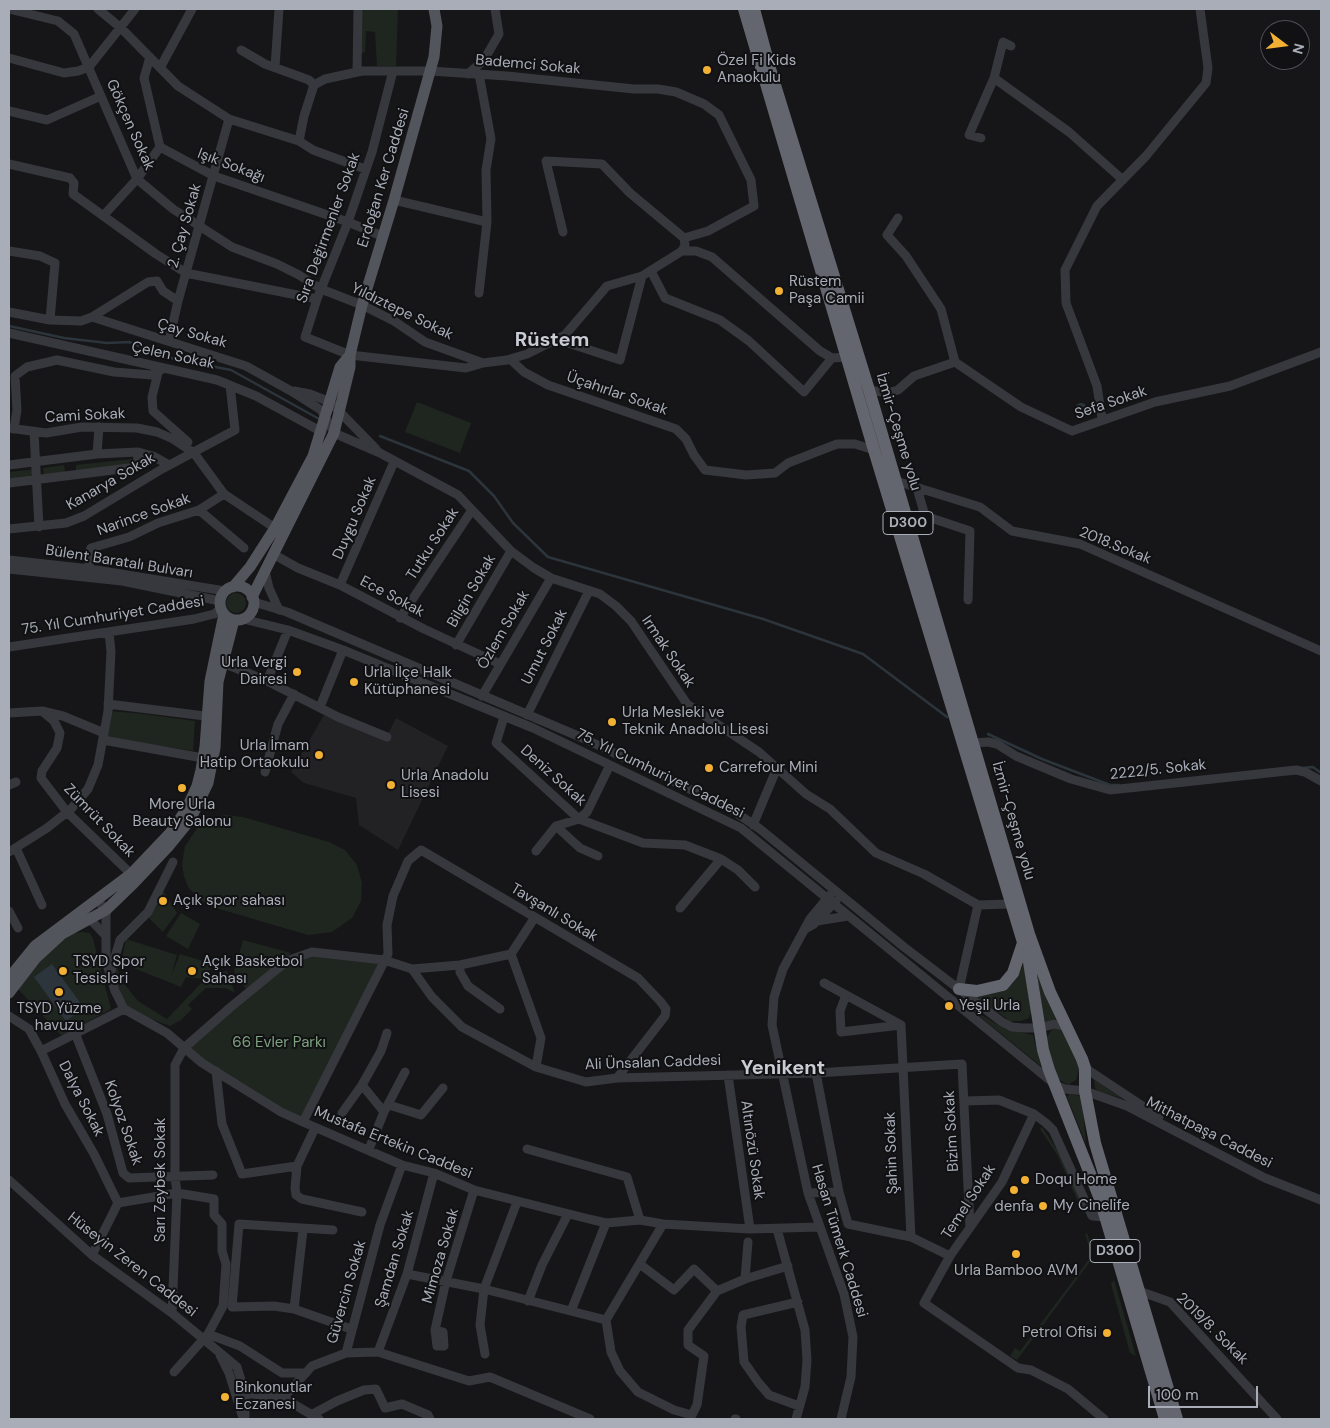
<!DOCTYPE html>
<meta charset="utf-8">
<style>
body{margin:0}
#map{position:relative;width:1330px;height:1428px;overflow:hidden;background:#161618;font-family:"DM Sans",sans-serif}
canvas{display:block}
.frame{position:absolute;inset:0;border:10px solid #a8adb8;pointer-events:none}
.north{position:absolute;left:1260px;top:20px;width:50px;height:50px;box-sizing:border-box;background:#111113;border:1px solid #4d4f55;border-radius:50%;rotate:105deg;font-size:14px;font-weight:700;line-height:20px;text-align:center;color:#a8adb8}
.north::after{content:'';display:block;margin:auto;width:18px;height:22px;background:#f2b134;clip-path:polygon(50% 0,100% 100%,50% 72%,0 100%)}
.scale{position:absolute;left:1148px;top:1386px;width:110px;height:22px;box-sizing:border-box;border:2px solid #a8adb8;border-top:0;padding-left:6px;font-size:15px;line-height:18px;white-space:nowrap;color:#a8adb8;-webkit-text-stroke:4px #111113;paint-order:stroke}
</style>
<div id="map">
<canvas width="1330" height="1428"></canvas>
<div class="frame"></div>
<div class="north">N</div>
<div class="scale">100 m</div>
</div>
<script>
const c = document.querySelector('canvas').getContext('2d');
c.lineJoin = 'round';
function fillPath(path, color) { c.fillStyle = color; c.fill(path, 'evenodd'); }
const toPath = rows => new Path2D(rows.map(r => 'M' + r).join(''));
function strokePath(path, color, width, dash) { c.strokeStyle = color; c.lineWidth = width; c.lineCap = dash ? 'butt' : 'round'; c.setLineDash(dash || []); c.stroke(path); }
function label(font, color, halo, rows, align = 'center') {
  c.font = font + ' "DM Sans",sans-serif'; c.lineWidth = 4; c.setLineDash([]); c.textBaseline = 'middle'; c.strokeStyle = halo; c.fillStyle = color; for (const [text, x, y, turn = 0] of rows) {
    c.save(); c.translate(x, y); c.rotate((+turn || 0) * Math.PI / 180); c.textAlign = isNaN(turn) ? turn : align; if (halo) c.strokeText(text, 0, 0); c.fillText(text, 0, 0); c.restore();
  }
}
fillPath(toPath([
 [324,715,385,740,396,718,448,746,398,850,359,825,356,798,304,783,291,772]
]), '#222225');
fillPath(toPath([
 [361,9,398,9,396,66,377,66,375,32,366,31,365,52,360,54],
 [417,402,471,423,460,453,405,432],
 [132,459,135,463,76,471,76,465],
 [64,465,65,472,44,475,43,468],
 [37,469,38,475,9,479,9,472],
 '226 603a10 10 0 1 1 20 0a10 10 0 1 1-20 0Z',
 [108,711,136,713,195,721,193,751,128,741,103,740],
 [225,815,243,817,329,842,345,850,357,865,362,883,361,901,352,918,332,932,308,935,216,908,200,900,188,887,184,876,182,864,185,846,198,827,213,818],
 [162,889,177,913,163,932,148,917],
 [181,913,200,924,188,949,166,936],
 [83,932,90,933,93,939,111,1009,62,1036,14,985,62,934],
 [126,939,177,955,171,976,180,954,213,964,207,977,227,971,235,993,226,988,206,988,188,1005,192,1009,181,1020,170,1026,124,1009,110,974,117,968,125,985,138,1001,167,1019,205,979,186,977,181,987,121,963],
 [243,940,291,953,249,989,245,988,234,972],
 [312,952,384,960,303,1122,184,1048,287,961],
 [1035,960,1059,1017,1044,1023],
 [1024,964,1031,1011,1029,1018,1021,1021,1010,1021,973,995,1020,971],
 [968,1004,981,1015,1005,1029,1033,1035,1041,1066,967,1006],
 [1053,1028,1062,1030,1080,1066,1076,1080,1068,1085,1058,1079,1054,1074,1046,1038],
 [1094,1078,1108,1089,1124,1099,1098,1091,1095,1088],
 [1069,1094,1080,1096,1082,1100,1086,1144,1067,1097],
 [1042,1127,1065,1162,1085,1212,1083,1213,1058,1156,1040,1129],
 [1087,1233,1093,1251,1092,1259,1017,1360,1010,1356,1015,1348,1020,1351,1090,1258,1091,1253,1085,1234],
 [1114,1280,1136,1356,1130,1353,1111,1284]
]), '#1e261f');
fillPath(toPath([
 '1075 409a6 6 0 1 1 12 0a6 6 0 1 1-12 0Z',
 [52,964,84,1008,66,1021,34,977]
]), '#2c353c');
strokePath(toPath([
 [9,326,64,338,107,343,129,342,174,359,231,370,321,420],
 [380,436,469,471,494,496,513,523,548,557,763,619,863,654,947,717],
 [988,734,1042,759,1110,785,1119,785],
 [1303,768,1313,767,1321,773]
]), '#2c353c', 2.5);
strokePath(toPath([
 [9,9,58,21,74,34,137,179,173,209,232,247,277,264,299,275,321,289,362,305,394,321,425,342,483,363,507,360,527,354,565,335,607,286,642,276,682,251,696,251,712,257,820,351,832,358,847,357],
 [98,9,121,28,178,86,229,119,299,141,313,150,365,169],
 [241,50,265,64,309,80,314,85,325,79,362,71,430,71,507,76,634,89,658,89,676,92,704,104,719,115,751,180,754,206,708,231,684,238,685,245,682,251],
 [150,57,144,78,160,147,214,176,348,222,382,236],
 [9,58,64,73,78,71,89,67,135,9],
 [275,67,279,9],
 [160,68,192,9],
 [393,71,372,152,348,222,317,299,305,337,350,355,466,368,483,363],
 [357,72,358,9],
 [468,74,484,60,499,34,495,9],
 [994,78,1069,132,1123,180],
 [9,111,47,120,101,96],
 [981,138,969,135,994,78,1003,42,1011,46],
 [299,141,304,116,314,85],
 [9,164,70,178,74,183,73,194,156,254,186,273,317,299],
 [394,200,487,222],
 [103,216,137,179,160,147],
 [898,218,887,235,906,256,941,309,955,362],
 [563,232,546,161,602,164,630,193,684,238],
 [9,251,40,256,55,263,50,320],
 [651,271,665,298,720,320,749,341,804,392,832,358],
 [479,293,487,222,486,170,491,139,479,74],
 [9,312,50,320,81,321,92,317,246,366,291,391,321,410,334,433,380,453,458,495,511,551,534,568,551,578,600,594,616,606,631,621,687,704,759,752,806,794,830,809,876,853,924,874,978,905,1010,904],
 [92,317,148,282,157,281,163,291,178,301],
 [9,333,217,380,256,396,322,432],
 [556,339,620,360,642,276],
 [169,341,178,301,229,119],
 [510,359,524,372,548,385,676,429,686,439,694,455,705,470,746,475,775,473,788,463,837,444,855,444,874,450],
 [158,373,152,397,153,411,188,442],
 [869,390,888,393,898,390,914,376,955,362,1021,407,1072,431,1155,402,1230,386,1321,352],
 [294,391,310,394,330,402,376,449],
 [1102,419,1097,386,1066,303,1065,270,1097,206,1146,156,1206,83,1208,68,1200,9],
 [9,428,46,433,82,427,137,428,157,432,173,439,194,453,224,494,275,528],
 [14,429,17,410,15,376,27,367,57,360,114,372,152,375,164,368],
 [34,432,39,527],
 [97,454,99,427],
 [9,465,97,454,138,452,153,456,169,465],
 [896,481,980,507,1012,531,1080,544,1321,651],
 [9,483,137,467,138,452],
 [917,488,925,516,970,531,968,600],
 [199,510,244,548],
 [9,529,66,523,84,516,162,469,235,430,230,385],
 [273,554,298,568,340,585,424,629,500,664],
 [9,560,90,569,225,591],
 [9,569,122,581,220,601],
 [90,569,88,555,91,548,129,537,158,523,199,510,224,494],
 [265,571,269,588,279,610],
 [340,585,394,462],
 [254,602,287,612,585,739,729,808,760,829,904,947,1002,1022,1012,1027,1023,1028,1040,1028,1054,1024,1065,1026,1068,1029],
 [400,618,472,510],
 [243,619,288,630,343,650,533,728,741,828,1057,1086,1065,1089,1085,1091,1127,1106,1265,1178,1321,1200],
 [456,645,511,551],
 [9,647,194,619,214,614,221,609],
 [221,662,267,681,338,717,387,737],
 [267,681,288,630],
 [482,696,551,578],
 [108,704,205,716],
 [320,707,343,650],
 [42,711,54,721,60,733,57,748,42,771,41,778,67,812,131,874],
 [9,713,42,711,63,716,104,733],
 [527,715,589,591],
 [504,717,496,743,579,819,643,843,685,845,721,859,738,870,755,887],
 [103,740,203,758],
 [974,743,988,742,997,744,1016,756,1071,779,1110,790,1296,770,1305,772,1321,781],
 [265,772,278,724,294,694],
 [9,785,16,782],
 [753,825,777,768],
 [556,826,580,848,598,856],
 [16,848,42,905],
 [536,851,556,826,579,819,587,812,610,765],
 [9,852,47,828,71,809,88,789,98,765,108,711,111,652,109,632],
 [830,895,810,919,783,969,774,997,772,1025,808,1193,844,1294,853,1337,851,1377,841,1419],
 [97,900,106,910,106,961,115,991,124,1009,167,1033,202,1063,281,1112,303,1122,402,1165,434,1173,474,1190,585,1218,606,1223,640,1220,663,1224,750,1229,819,1227],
 [680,908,721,859],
 [9,911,18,928],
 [86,915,105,935],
 [817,921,848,916],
 [805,929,814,924,836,901],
 [511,954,541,1038,536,1067],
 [511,954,535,917],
 [460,965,460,972,468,986,500,1009],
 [412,969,460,965,511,954],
 [110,974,120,940,148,912,173,862],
 [824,983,901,1025,911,1237],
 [959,989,978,905],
 [846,995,840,1011,841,1032,901,1025],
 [9,1016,29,1029,41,1051,65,1104,94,1154,118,1203],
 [75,1033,107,1114,123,1173,129,1178,213,1175],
 [41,1051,124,1009],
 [1085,1068,1159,1117],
 [216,1071,222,1124,242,1174,297,1166],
 [816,1073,839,1192],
 [728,1075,750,1229],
 [965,1101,999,1100,1034,1114,1046,1123,1053,1130,1092,1216,1105,1217],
 [389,1105,421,1115,443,1088],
 [384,1112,362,1085,381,1051,387,1033],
 [342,1113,362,1085],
 [1034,1114,1002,1182,950,1256,924,1303,1018,1368,1031,1370,1068,1389,1104,1419],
 [303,1122,388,954,387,925,393,896,408,861,421,850,638,978,660,1001,666,1009,665,1016,617,1078],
 [315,1128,297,1166,295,1188,296,1195,302,1199,362,1212],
 [369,1149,384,1112,405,1072],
 [527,1149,627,1177,640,1220],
 [9,1180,92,1255,172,1313,237,1367,245,1393,245,1419],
 [808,1193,839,1192,848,1224,911,1237,950,1256],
 [777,1229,805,1330,807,1360,805,1387,796,1419],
 [333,1230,239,1224,232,1307,274,1306,294,1309,351,1329],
 [92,1255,118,1203,177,1193,214,1199,214,1215,222,1224,222,1251,226,1264,223,1306,208,1334,174,1372],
 [641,1265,674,1290,694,1269,717,1291],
 [407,1274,484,1289,606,1320],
 [745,1279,748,1242],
 [1139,1291,1170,1302,1277,1419],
 [528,1301,542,1265,568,1214],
 [798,1302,743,1315,741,1327,744,1362,758,1382,769,1395,799,1406],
 [294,1309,303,1230],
 [571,1311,606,1223],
 [172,1313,177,1193,175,1177,175,1065,184,1048,232,1006,287,961,312,952,384,960,412,969,432,997,462,1027,536,1067,586,1082,617,1078,816,1073,962,1064,970,1227],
 [606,1320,611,1352,620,1371,638,1392,674,1410,692,1415,697,1405,704,1356,688,1345,688,1330,717,1291,745,1279,788,1266],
 [606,1320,663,1224],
 [435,1330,443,1332,444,1346,437,1346,435,1330,446,1281,474,1190],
 [208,1334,240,1346,282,1373,306,1373],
 [378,1352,407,1274,434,1173],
 [346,1353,380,1225,402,1165],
 [485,1354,480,1325,484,1289,517,1202],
 [220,1355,229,1373,242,1415],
 [245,1393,283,1398,319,1419],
 [283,1398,312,1366,346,1353,378,1352,469,1381,490,1377,590,1419],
 [311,1415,337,1401,364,1390,376,1389,385,1408,402,1404,428,1415,430,1419],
 [735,1419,736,1419]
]), '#37383d', 9);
strokePath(toPath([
 '220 603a17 17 0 1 1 34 0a17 17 0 1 1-34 0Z',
 [233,587,250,567,275,528,313,456,340,367,350,355],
 [252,597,334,433,350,367,350,355,362,305,394,200,434,57,437,26,434,9],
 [9,978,35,946,131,874,170,833,186,810,197,786,201,770,205,747,210,681,224,614],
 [9,993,36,958,62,934,106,910,134,883,168,847,190,820,208,783,215,748,218,682,234,620]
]), '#53555c', 11);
strokePath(toPath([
 [744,9,874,450,1029,962,1043,1050,1049,1070,1100,1199,1165,1419],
 [754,9,771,72,869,390,1029,934,1050,992,1082,1059,1085,1068,1085,1091,1095,1143,1177,1419],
 [959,989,977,991,1003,985,1013,973,1023,943]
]), '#63666e', 12);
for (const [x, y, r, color] of [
 [707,70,5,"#f2b134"],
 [779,291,5,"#f2b134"],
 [297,672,5,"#f2b134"],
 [354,682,5,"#f2b134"],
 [612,722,5,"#f2b134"],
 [319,755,5,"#f2b134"],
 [709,768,5,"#f2b134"],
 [391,785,5,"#f2b134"],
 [182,788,5,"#f2b134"],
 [163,901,5,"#f2b134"],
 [63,971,5,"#f2b134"],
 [192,971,5,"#f2b134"],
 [59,992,5,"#f2b134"],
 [949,1006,5,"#f2b134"],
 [1025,1180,5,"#f2b134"],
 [1014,1190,5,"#f2b134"],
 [1043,1206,5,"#f2b134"],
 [1016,1254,5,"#f2b134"],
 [1107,1333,5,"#f2b134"],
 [225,1397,5,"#f2b134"]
]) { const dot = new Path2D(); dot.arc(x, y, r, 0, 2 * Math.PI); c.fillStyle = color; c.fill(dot); strokePath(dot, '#111113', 2); }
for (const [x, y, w] of [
 [908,523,50],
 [1115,1251,50]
]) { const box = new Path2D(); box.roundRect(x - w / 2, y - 11.5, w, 23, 4); c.fillStyle = '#111113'; c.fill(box); strokePath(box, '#a8adb8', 1); }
label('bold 14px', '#a8adb8', null, [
 ["D300",908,523],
 ["D300",1115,1251]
]);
label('15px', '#a8adb8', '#111113', [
 ["Özel Fi Kids",717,61],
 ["Anaokulu",717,78],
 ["Rüstem",789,282],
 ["Paşa Camii",789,299],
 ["Urla Vergi",287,663,"right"],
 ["Dairesi",287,680,"right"],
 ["Urla İlçe Halk",364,673],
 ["Kütüphanesi",364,690],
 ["Urla Mesleki ve",622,713],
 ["Teknik Anadolu Lisesi",622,730],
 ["Urla İmam",309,746,"right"],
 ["Hatip Ortaokulu",309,763,"right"],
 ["Carrefour Mini",719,768],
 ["Urla Anadolu",401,776],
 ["Lisesi",401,793],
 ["More Urla",182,805,"center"],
 ["Beauty Salonu",182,822,"center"],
 ["Açık spor sahası",173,901],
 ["TSYD Spor",73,962],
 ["Tesisleri",73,979],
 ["Açık Basketbol",202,962],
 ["Sahası",202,979],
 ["Yeşil Urla",959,1006],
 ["TSYD Yüzme",59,1009,"center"],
 ["havuzu",59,1026,"center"],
 ["Doqu Home",1035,1180],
 ["My Cinelife",1053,1206],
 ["denfa",1014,1207,"center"],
 ["Urla Bamboo AVM",1016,1271,"center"],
 ["Petrol Ofisi",1097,1333,"right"],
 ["Binkonutlar",235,1388],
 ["Eczanesi",235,1405]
], 'left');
label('15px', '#a8adb8', '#111113', [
 ["Bademci Sokak",528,65,5],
 ["Gökçen Sokak",130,125,66],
 ["Işık Sokağı",231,166,21],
 ["Erdoğan Ker Caddesi",384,178,-73],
 ["2. Çay Sokak",185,226,-74],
 ["Sıra Değirmenler Sokak",329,228,-70],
 ["Yıldıztepe Sokak",402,312,26],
 ["Çay Sokak",192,334,16],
 ["Çelen Sokak",173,356,12],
 ["Üçahırlar Sokak",617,394,19],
 ["Sefa Sokak",1111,403,-19],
 ["Cami Sokak",85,416,-3],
 ["İzmir-Çeşme yolu",898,432,73],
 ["Kanarya Sokak",111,482,-30],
 ["Narince Sokak",144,515,-20],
 ["Duygu Sokak",355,518,-67],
 ["Tutku Sokak",433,544,-57],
 ["2018.Sokak",1115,546,22],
 ["Bülent Baratalı Bulvarı",119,562,9],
 ["Bilgin Sokak",472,591,-60],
 ["Ece Sokak",392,597,28],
 ["75. Yıl Cumhuriyet Caddesi",113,616,-9],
 ["Özlem Sokak",504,630,-60],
 ["Umut Sokak",545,647,-63],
 ["Irmak Sokak",668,652,56],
 ["2222/5. Sokak",1158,770,-6],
 ["75. Yıl Cumhuriyet Caddesi",660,774,26],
 ["Deniz Sokak",553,776,42],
 ["Zümrüt Sokak",99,821,46],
 ["İzmir-Çeşme yolu",1013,821,74],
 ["Tavşanlı Sokak",554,913,31],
 ["Ali Ünsalan Caddesi",653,1063,-2],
 ["Dalya Sokak",81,1099,63],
 ["Kolyoz Sokak",123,1123,71],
 ["Bizim Sokak",952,1131,-93],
 ["Mithatpaşa Caddesi",1209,1133,27],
 ["Mustafa Ertekin Caddesi",393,1143,22],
 ["Altınözü Sokak",752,1150,82],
 ["Şahin Sokak",892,1153,-92],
 ["Sarı Zeybek Sokak",161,1180,-90],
 ["Temel Sokak",969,1202,-57],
 ["Hasan Tümerk Caddesi",839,1241,73],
 ["Mimoza Sokak",441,1256,-74],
 ["Şamdan Sokak",395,1259,-73],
 ["Hüseyin Zeren Caddesi",132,1265,38],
 ["Güvercin Sokak",347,1292,-74],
 ["2019/8. Sokak",1212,1329,45]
]);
label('15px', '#7fa381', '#111113', [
 ["66 Evler Parkı",279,1043]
]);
label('bold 20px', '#c9ccd4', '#111113', [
 ["Rüstem",552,341],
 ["Yenikent",783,1069]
]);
</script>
